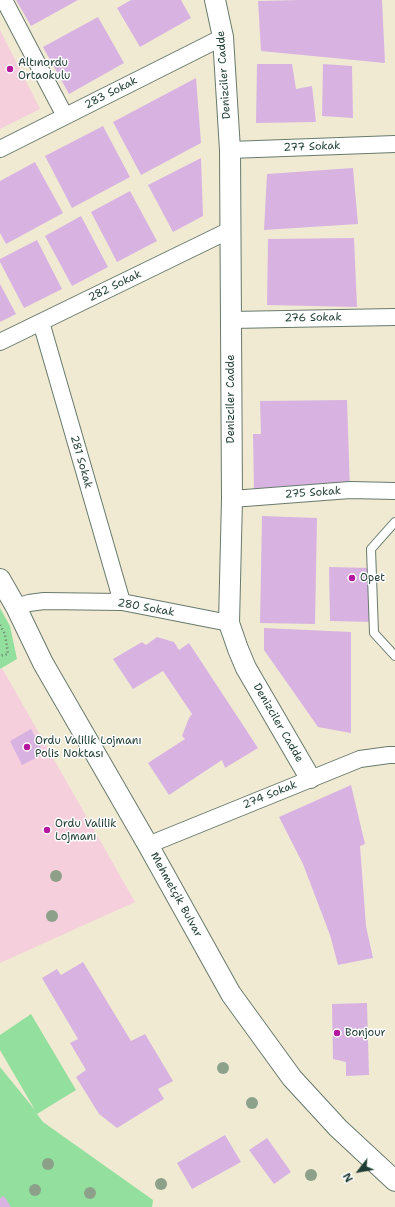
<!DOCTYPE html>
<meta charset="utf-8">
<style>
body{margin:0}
#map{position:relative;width:395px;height:1207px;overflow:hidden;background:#f0ead3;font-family:"Shantell Sans",sans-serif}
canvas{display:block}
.north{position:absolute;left:339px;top:1151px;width:40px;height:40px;-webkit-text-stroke:3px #fff;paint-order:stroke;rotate:239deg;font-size:11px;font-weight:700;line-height:16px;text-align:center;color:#1f3d34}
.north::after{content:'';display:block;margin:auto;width:14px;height:18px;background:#1f3d34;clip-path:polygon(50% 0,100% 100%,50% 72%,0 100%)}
</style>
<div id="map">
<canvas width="395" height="1207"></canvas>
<div class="north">N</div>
</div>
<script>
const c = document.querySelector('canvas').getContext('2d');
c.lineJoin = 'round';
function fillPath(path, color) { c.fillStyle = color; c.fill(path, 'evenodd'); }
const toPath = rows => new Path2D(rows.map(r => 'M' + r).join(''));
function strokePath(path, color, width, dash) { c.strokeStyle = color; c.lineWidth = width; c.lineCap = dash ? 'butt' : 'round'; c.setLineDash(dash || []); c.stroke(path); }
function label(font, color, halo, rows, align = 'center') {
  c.font = font + ' "Shantell Sans",sans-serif'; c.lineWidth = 3; c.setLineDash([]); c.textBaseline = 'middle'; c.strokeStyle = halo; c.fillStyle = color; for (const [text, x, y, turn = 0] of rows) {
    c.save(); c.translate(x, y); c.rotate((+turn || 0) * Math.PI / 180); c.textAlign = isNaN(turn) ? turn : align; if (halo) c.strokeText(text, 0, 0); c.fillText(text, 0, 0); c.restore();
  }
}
fillPath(toPath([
 [0,30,40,109,0,129],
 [2,668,135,902,0,963,0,669]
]), '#f5cfdb');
fillPath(toPath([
 [0,608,10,626,17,659,0,669],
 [31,1014,76,1090,37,1114,43,1122,153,1200,152,1207,0,1207,0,1067,35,1110,0,1050,0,1035]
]), '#93df9d');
fillPath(toPath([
 [16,0,78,0,31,26],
 [131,0,181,0,191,18,140,47,117,8],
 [300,0,382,0,385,63,261,51,258,1],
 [98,17,124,63,69,94,43,47],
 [257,64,292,64,296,89,312,86,316,122,256,123],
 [323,64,352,66,353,118,322,116],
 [196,78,201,143,141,175,113,122],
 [103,126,130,177,72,208,45,156],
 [201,158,203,216,173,232,148,185],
 [35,162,63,213,6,244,0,233,0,181],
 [353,168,358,224,264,230,267,174],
 [130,191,157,241,117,262,91,212],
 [81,216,108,267,72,286,45,236],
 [354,238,357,307,267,305,268,239],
 [37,240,62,289,24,308,0,262,0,259],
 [0,284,16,314,0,322],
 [347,400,350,490,254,492,253,434,261,434,260,401],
 [262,516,317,518,315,624,260,623],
 [329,567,372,568,374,622,330,621],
 [264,628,351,632,351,733,318,727,264,650],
 [157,637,174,642,179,650,189,643,258,748,225,768,222,760,169,795,148,763,185,739,182,736,189,718,192,714,163,671,133,689,113,659,142,642,146,645],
 [31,729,44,754,22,765,10,741],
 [351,785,365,844,360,846,366,926,373,958,338,965,330,935,303,864,279,817],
 [83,962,131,1041,145,1034,173,1081,158,1089,164,1099,117,1128,99,1114,76,1077,86,1070,70,1043,78,1039,42,978,57,969,61,975],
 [367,1003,369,1075,346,1076,346,1062,333,1059,332,1004],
 [225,1135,241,1162,192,1189,177,1163],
 [267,1138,291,1172,274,1184,249,1150],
 [4,1196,11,1207,0,1207,0,1198]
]), '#d8b3e2');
const service = toPath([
 [395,522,371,549,374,633,395,656]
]);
const minor = toPath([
 [4,0,65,116],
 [0,149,223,37],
 [230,150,395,144],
 [231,320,395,317],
 [41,322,122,602],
 [0,342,230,230],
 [232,499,350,490,395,491],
 [16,607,29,603,44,601,122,602,229,623],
 [148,845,360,759,389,755,395,755]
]);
const tertiary = toPath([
 [215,0,223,37,230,150,232,499,229,623,238,649,246,668,310,778],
 [0,579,16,607,43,663,148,845,231,994,292,1078,338,1128,395,1181]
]);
strokePath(service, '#687a6c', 10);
strokePath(minor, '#687a6c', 18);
strokePath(tertiary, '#687a6c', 22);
strokePath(toPath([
 [0,625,5,634,8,654,0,656]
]), '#687a6c', 2.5, [1, 3]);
strokePath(service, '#fff', 8);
strokePath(minor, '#fff', 16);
strokePath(tertiary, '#fff', 20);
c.fillStyle = '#8da18a';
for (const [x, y] of [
 [56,876],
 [52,916],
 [223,1068],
 [252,1103],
 [48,1164],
 [311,1175],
 [161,1184],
 [35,1190],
 [90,1193]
]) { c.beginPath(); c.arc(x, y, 6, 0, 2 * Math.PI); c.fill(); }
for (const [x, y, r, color] of [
 [10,69,4,"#b5179e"],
 [352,578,4,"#b5179e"],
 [27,747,4,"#b5179e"],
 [47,830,4,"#b5179e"],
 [337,1033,4,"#b5179e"]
]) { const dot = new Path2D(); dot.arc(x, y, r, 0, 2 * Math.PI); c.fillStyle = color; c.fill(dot); strokePath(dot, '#fff', 1.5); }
label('11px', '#1f3d34', '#fff', [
 ["Altınordu",18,63],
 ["Ortaokulu",18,76],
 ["Opet",360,578],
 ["Ordu Valilik Lojmanı",35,741],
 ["Polis Noktası",35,754],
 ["Ordu Valilik",55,824],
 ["Lojmanı",55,837],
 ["Bonjour",345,1033]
], 'left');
label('11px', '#1f3d34', '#fff', [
 ["Denizciler Cadde",224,75,-94],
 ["283 Sokak",111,93,-27],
 ["277 Sokak",312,147,-2],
 ["282 Sokak",115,286,-26],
 ["276 Sokak",313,318,-1],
 ["Denizciler Cadde",231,399,-90],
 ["281 Sokak",81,462,74],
 ["275 Sokak",313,493,-4],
 ["280 Sokak",146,608,10],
 ["Denizciler Cadde",278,723,60],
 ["274 Sokak",270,795,-22],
 ["Mehmetçik Bulvar",176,895,61]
]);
</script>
